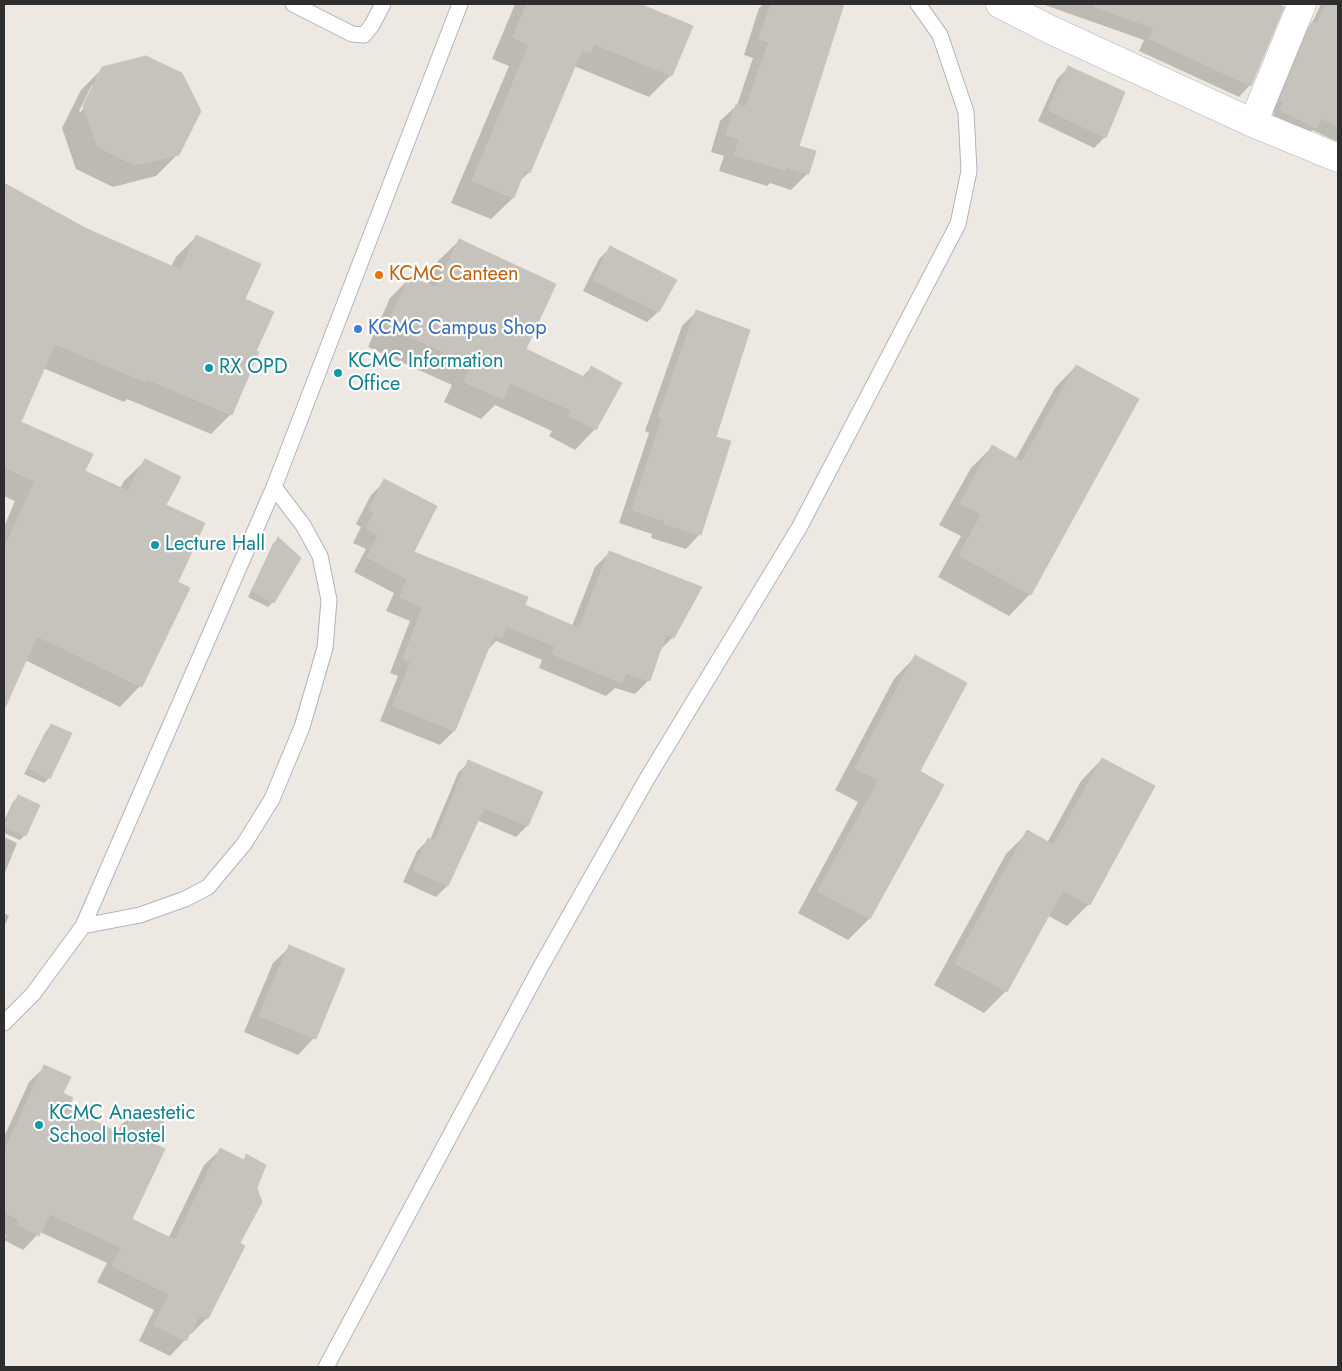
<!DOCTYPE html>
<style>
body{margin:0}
#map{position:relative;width:1342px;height:1371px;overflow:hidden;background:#ede9e2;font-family:Jost,sans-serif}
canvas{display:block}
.frame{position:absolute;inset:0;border:5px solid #2e2e2e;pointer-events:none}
</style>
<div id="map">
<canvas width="1342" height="1371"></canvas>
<div class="frame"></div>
</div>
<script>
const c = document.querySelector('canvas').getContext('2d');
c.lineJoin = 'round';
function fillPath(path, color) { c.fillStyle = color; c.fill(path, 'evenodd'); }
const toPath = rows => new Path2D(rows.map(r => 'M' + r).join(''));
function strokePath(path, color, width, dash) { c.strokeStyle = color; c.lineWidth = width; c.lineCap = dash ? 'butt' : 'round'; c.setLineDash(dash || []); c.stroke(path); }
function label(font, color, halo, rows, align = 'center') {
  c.font = font + ' Jost,sans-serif'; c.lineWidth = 4.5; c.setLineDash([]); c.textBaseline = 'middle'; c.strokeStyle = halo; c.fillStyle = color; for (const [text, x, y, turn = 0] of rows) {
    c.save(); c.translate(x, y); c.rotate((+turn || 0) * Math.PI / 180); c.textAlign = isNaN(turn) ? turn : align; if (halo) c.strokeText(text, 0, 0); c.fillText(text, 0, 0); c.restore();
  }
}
fillPath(toPath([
 [515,4,636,4,691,27,671,75,649,97,574,66,529,172,519,182,513,198,491,219,451,203,509,66,492,59],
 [764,4,843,4,797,147,808,173,791,190,770,183,767,186,719,171,724,156,711,152,720,121,737,105,753,58,744,55,759,8],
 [1042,4,1274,4,1282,8,1250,85,1239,97,1139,51,1144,40],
 [1321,4,1338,4,1338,142,1312,130,1304,138,1270,121,1274,113,1270,111,1301,34,1312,23],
 [103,68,178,154,156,176,113,187,76,169,62,128,81,90],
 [92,85,95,85,81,112,79,111],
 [1068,68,1105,137,1094,148,1038,121,1057,79],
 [4,184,85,229,171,267,176,257,196,237,244,300,254,352,231,414,211,434,127,399,124,402,43,368,20,422,84,472,120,489,124,481,145,461,164,505,176,583,140,686,120,707,25,660,4,707,4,527,15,501,4,496],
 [459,241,524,350,582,377,591,368,595,429,575,450,549,436,552,431,495,405,481,419,444,402,452,385,368,347,390,298,411,277,427,285,438,261],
 [610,248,658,312,647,322,583,291,599,259],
 [696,312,715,438,729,442,699,535,686,549,651,538,652,534,619,523,649,433,645,431,682,326],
 [1076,366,1030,594,1009,616,938,577,961,536,939,525,971,468,992,447,1015,460,1055,388],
 [385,481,412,553,523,606,572,626,595,567,609,553,673,637,660,650,649,680,635,694,615,688,606,696,539,668,542,660,496,641,486,652,454,731,440,745,380,721,398,676,390,673,410,621,386,611,394,593,354,572,366,549,353,543,361,527,356,524,371,495],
 [278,539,273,602,268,607,248,597,273,544],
 [915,657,918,772,869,919,848,940,798,913,858,802,835,790,894,679],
 [51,726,49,778,44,783,24,774,46,731],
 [1102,759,1089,904,1067,926,1047,915,1006,991,984,1013,934,985,1006,854,1028,832,1047,843,1081,781],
 [469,762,541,792,527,826,516,837,477,820,447,886,436,897,403,882,417,851,428,840,430,840,458,773],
 [18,797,25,835,20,840,4,833,4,821,13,802],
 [4,837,17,843,4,875],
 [4,913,9,916,4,927],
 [290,947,343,969,314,1038,298,1055,244,1032,273,963],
 [45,1067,61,1094,67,1109,117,1134,121,1125,137,1110,152,1144,130,1220,168,1239,204,1165,220,1150,242,1161,247,1156,256,1188,238,1244,207,1318,191,1334,189,1333,185,1340,170,1356,139,1341,154,1310,97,1282,107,1263,40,1232,23,1250,4,1240,6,1235,4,1234,4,1137,29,1082]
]), '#0003');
const building = toPath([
 [527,4,640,4,693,26,672,76,594,44,590,53,582,50,530,173,525,170,514,198,472,181,529,45,513,37,527,4],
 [771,4,844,4,799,146,816,151,809,174,786,167,785,170,734,155,740,139,726,135,736,104,746,107,769,42,759,39,771,4],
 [1095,4,1277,4,1284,7,1251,86,1150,39,1154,28,1095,7,1095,4],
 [1326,4,1338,4,1338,126,1321,118,1316,128,1280,110,1284,102,1280,100,1312,21,1317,24,1326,4],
 [146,56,182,73,201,111,179,155,135,165,98,147,83,106,102,67,146,56],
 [1068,66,1125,92,1106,138,1048,110,1068,66],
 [4,183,85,228,181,270,196,235,261,264,245,299,274,312,256,351,259,352,232,415,147,379,146,382,55,344,21,422,93,454,85,471,128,491,145,459,181,477,166,505,205,523,178,582,190,588,142,687,37,636,4,710,4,549,35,481,4,467,4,183],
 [459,239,556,284,526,349,586,378,591,366,622,383,596,430,568,415,571,410,510,383,503,399,464,382,472,365,387,326,410,276,436,288,459,239],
 [610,246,677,280,659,312,593,280,610,246],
 [696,310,750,330,716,437,731,441,701,535,664,524,665,521,632,510,662,419,658,417,696,310],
 [1076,365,1139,399,1031,595,959,555,982,514,960,503,992,445,1022,462,1076,365],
 [384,479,437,506,414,552,528,597,525,605,579,628,609,551,702,587,674,638,666,634,650,681,626,673,622,683,552,654,555,646,506,626,502,638,494,635,455,731,393,706,411,662,403,659,423,607,400,597,407,579,367,557,379,535,366,529,374,512,369,510,384,479],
 [278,537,301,558,274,603,252,591,278,537],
 [915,655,967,683,920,771,944,785,870,919,818,891,879,780,855,768,915,655],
 [51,724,72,733,50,779,28,768,51,724],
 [1102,758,1155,786,1090,905,1063,890,1007,992,955,963,1027,830,1054,845,1102,758],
 [468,760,543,792,528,826,484,808,448,886,413,870,428,838,435,841,468,760],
 [18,795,40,805,26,836,4,826,18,795],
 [289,945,345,969,316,1039,259,1016,289,945],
 [44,1065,71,1077,63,1093,73,1098,68,1108,123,1135,136,1108,164,1121,154,1144,165,1149,132,1219,175,1240,220,1148,244,1160,246,1154,266,1165,257,1188,262,1202,240,1243,245,1246,208,1319,200,1315,186,1341,154,1325,169,1294,112,1266,122,1248,50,1214,39,1236,18,1224,20,1220,4,1212,4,1152,44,1065]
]);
fillPath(building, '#c6c3bd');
strokePath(building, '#c9c4bb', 1);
const lane = toPath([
 [293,4,352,34,364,35,372,25,383,4],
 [83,926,140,915,185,899,208,887,244,844,272,799,302,727,325,648,329,600,320,556,303,525,274,487],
 [4,1023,33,994,83,926,274,487,460,4],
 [326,1367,540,968,648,777,799,528,958,224,969,171,966,112,940,35,918,4]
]);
const street = toPath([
 [1000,4,1051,30,1253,123,1338,158],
 [1253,123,1302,4]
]);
strokePath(lane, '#b2b3bc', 17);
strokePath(street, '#b2b3bc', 29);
strokePath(lane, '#fff', 15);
strokePath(street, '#fff', 28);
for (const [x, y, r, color] of [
 [379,275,5,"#e8710a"],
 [358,329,5,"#3f7fe0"],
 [209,368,5,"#0f9aa8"],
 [338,373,5,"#0f9aa8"],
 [155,545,5,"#0f9aa8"],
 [39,1125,5,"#0f9aa8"]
]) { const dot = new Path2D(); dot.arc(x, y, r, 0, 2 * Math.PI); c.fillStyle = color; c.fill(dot); strokePath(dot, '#fff', 2); }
label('20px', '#c56008', '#fff', [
 ["KCMC Canteen",389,275]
], 'left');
label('20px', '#366cbe', '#fff', [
 ["KCMC Campus Shop",368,329]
], 'left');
label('20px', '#0d838f', '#fff', [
 ["KCMC Information",348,362],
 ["Office",348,385],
 ["RX OPD",219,368],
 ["Lecture Hall",165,545],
 ["KCMC Anaestetic",49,1114],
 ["School Hostel",49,1137]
], 'left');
</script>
